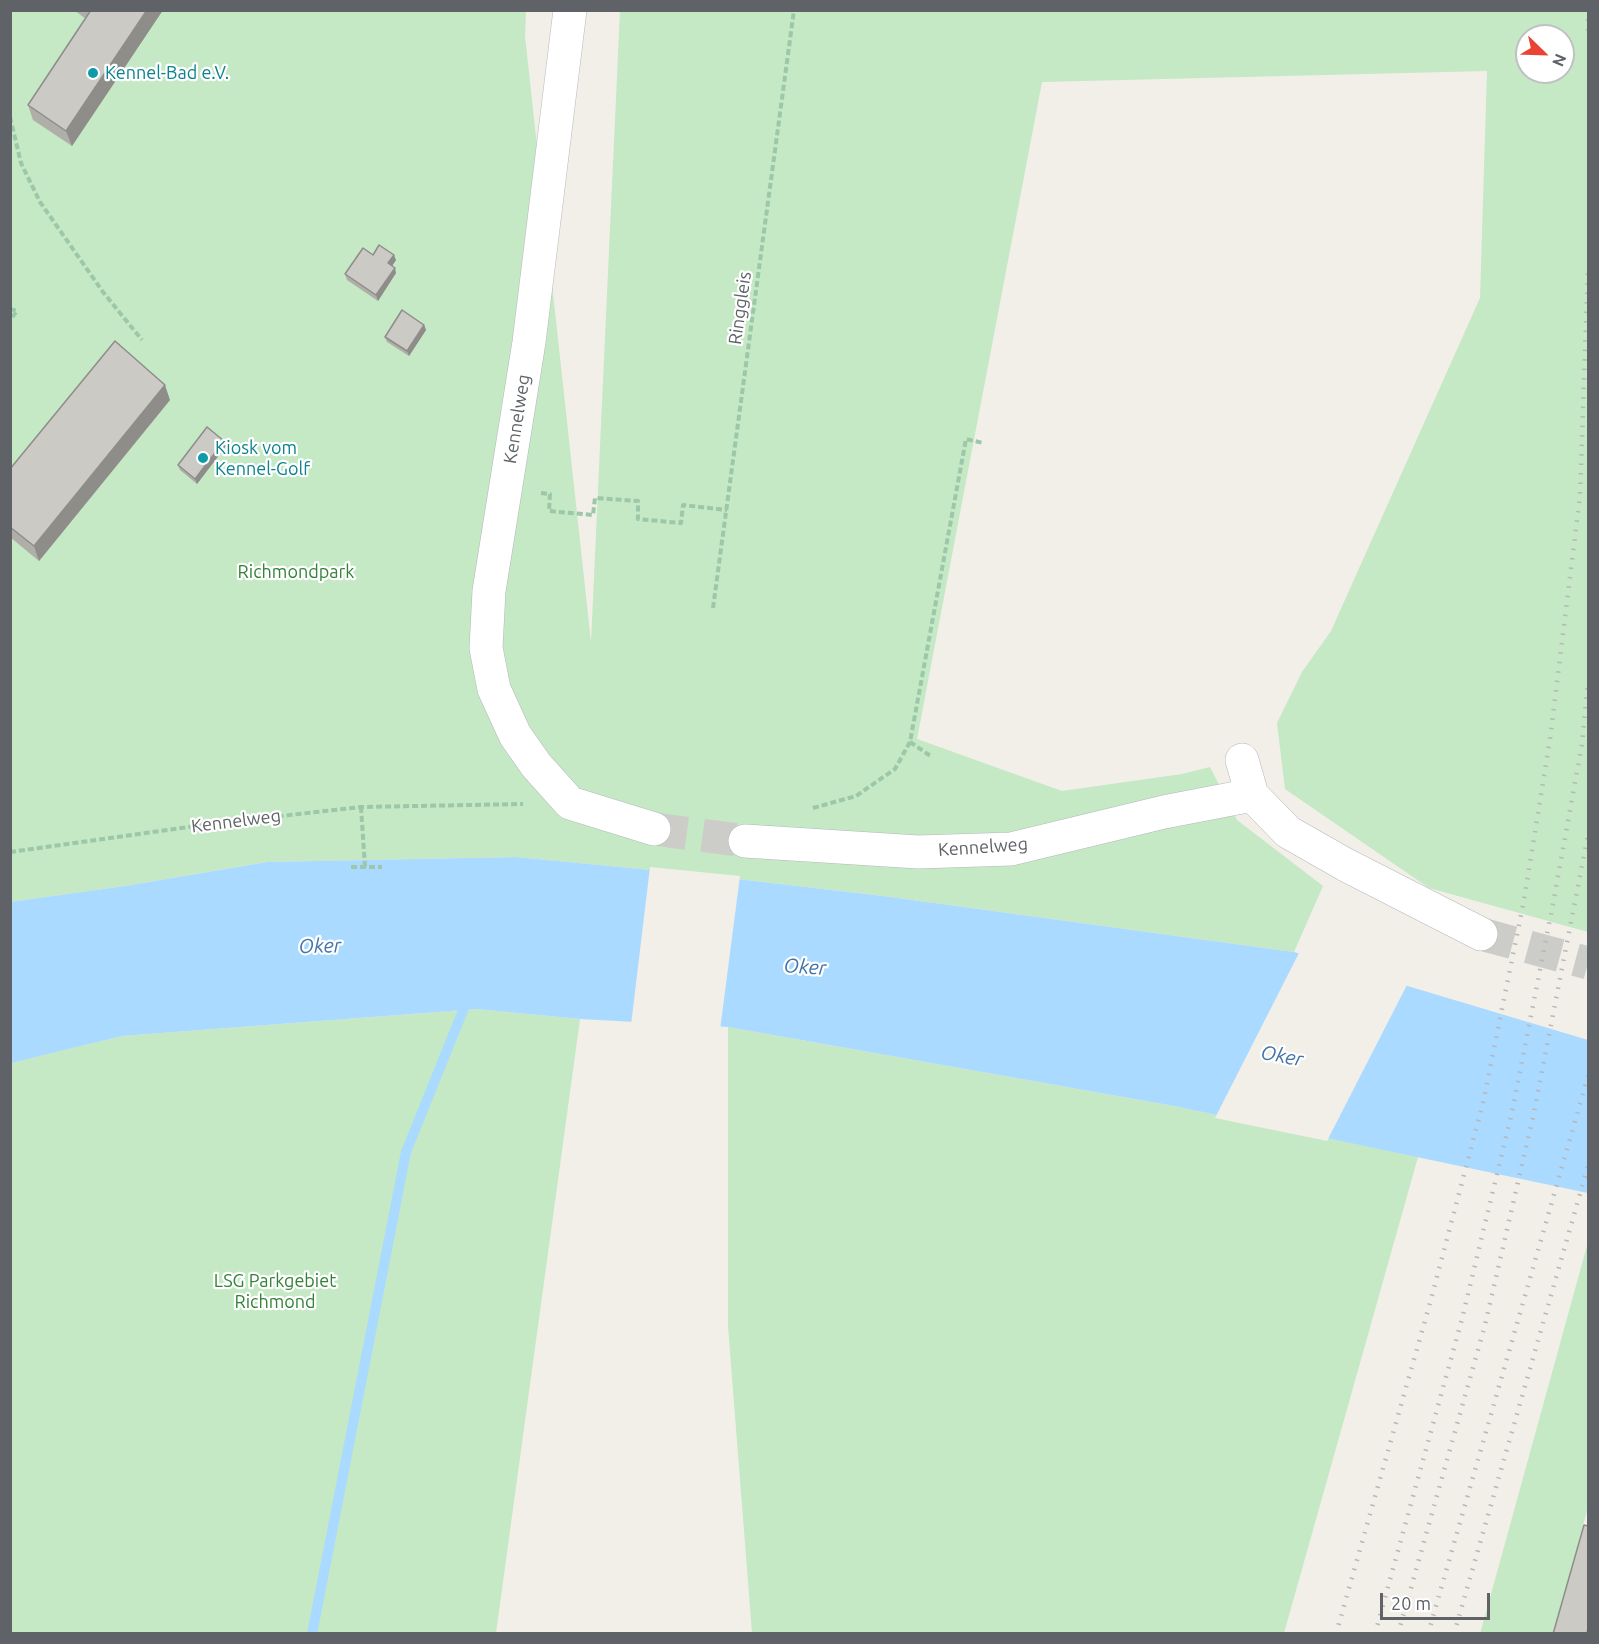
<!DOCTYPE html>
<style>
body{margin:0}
#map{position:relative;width:1599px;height:1644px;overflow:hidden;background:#f1efe8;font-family:Ubuntu,sans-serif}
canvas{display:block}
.frame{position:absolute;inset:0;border:12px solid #5f6368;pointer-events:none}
.north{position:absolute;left:1515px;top:24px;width:60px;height:60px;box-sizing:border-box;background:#fff;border:2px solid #bfc1c3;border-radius:50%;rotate:113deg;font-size:16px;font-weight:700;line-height:24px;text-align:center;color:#5f6368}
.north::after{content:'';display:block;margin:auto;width:21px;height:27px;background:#ea4335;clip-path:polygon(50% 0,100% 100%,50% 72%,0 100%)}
.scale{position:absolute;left:1380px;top:1593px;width:110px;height:27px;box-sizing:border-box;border:3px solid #5f6368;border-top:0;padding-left:8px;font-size:18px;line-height:21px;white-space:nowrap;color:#5f6368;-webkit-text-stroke:4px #fff;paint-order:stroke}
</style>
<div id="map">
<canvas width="1599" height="1644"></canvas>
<div class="frame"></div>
<div class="north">N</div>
<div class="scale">20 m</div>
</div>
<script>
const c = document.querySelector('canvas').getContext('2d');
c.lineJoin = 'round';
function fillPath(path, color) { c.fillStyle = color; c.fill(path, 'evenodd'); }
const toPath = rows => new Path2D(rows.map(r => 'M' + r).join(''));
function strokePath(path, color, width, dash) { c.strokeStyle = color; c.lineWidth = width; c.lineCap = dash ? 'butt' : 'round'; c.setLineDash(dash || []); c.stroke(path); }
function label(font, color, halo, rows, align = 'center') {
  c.font = font + ' Ubuntu,sans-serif'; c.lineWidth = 4.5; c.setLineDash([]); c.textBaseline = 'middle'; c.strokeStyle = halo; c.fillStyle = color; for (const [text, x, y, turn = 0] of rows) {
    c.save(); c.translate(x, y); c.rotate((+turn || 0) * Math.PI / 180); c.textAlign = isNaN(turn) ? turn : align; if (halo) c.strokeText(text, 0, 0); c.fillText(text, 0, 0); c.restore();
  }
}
fillPath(toPath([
 [10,11,526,11,525,36,591,642,620,11,1588,11,1588,932,1429,888,1285,789,1277,723,1302,672,1331,631,1480,298,1487,71,1042,82,917,739,1062,791,1182,774,1210,767,1237,820,1323,886,1294,952,883,896,703,875,516,857,267,862,125,886,11,902],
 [1527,36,1563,36,1563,72,1527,72],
 [477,1009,580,1019,496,1633,11,1633,10,1063,122,1036],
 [728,1027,1174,1106,1418,1157,1284,1633,752,1633,728,1326],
 [1588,1242,1588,1507,1554,1633,1480,1634]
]), '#c5e8c5');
fillPath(toPath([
 [516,857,703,875,883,896,1294,952,1588,1040,1588,1193,1174,1106,728,1027,580,1019,477,1009,122,1036,11,1063,10,902,125,886,267,862]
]), '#aadaff');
fillPath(toPath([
 [650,867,740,876,720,1030,631,1025],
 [1300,951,1408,983,1327,1141,1215,1118]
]), '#f1efe8');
strokePath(toPath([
 [312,1634,406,1152,468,998]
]), '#aadaff', 10);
strokePath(toPath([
 [654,829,745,841],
 [1481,934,1588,963]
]), '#ccccc8', 33, [33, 16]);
const minor = toPath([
 [570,10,529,342,489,591,486,648,494,689,515,735,536,765,570,803,654,829],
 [1242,760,1252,795,1288,832,1346,865,1481,934],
 [745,841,918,852,1011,849,1164,812,1252,795]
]);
strokePath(minor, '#b5b8bc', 34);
strokePath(toPath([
 [10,117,21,163,40,202,103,292,142,340],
 [10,309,17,311,10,320],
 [541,493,550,494,549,511,593,515,595,498,638,501,638,519,681,523,683,505,727,510],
 [713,608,794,10],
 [910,742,932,757],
 [361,807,365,867],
 [813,808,856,796,895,769,910,742,966,439,983,443],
 [10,852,210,824,361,807,523,804],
 [351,867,382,867]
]), '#9cc7a9', 4, [6, 3]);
strokePath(minor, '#fff', 33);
strokePath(toPath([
 [1588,10,1588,36],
 [1336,1634,1430,1303,1483,1103,1524,900,1550,739,1580,496,1588,269],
 [1375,1634,1462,1319,1512,1112,1553,904,1582,744,1588,681],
 [1398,1634,1485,1325,1533,1117,1588,835],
 [1428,1634,1588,1076],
 [1454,1634,1588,1166]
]), '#b6b7b8', 4.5, [1.5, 8]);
fillPath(toPath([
 [74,10,163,10,72,146,33,120,28,105,86,19],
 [373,255,396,260,392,266,396,273,378,301,347,280,345,274],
 [424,325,426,330,409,356,387,342,385,337],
 [170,400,39,561,10,537,10,469],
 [224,441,226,446,197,484,180,470,178,465]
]), '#afaea9');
fillPath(toPath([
 [147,10,163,10,72,146,66,131],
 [394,255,396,260,390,269,388,263],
 [395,268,396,273,378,301,376,295],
 [424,325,426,330,409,356,407,351],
 [165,385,170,400,39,561,34,546],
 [224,441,226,446,197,484,195,479]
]), '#8f8d8a');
const building = toPath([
 [91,10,147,10,66,131,28,105,91,10],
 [379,245,394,255,388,263,395,268,376,295,345,274,363,248,373,255,379,245],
 [402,310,424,325,407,351,385,337,402,310],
 [115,341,165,385,34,546,10,527,10,469,115,341],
 [207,427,224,441,195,479,178,465,207,427],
 [1584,1525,1588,1526,1588,1627,1587,1634,1553,1634,1584,1525]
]);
fillPath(building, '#cccac5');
strokePath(building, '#8f8d8a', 1.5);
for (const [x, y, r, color] of [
 [93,73,6,"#0f9aa8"],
 [203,458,6,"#0f9aa8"]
]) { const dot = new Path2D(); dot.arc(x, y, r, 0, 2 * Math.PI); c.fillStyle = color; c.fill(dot); strokePath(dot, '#fff', 2); }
label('18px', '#0d838f', '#fff', [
 ["Kennel-Bad e.V.",105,73],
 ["Kiosk vom",215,448],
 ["Kennel-Golf",215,469]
], 'left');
label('18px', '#5f6368', '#fff', [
 ["Ringgleis",740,308,-82],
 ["Kennelweg",517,419,-81],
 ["Kennelweg",236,821,-7],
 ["Kennelweg",983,847,-4]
]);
label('18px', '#348238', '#fff', [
 ["Richmondpark",296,572],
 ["LSG Parkgebiet",275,1281],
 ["Richmond",275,1302]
]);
label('italic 20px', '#4174aa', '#fff', [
 ["Oker",320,946,-1],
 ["Oker",805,967,4],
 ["Oker",1282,1056,11]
]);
</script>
